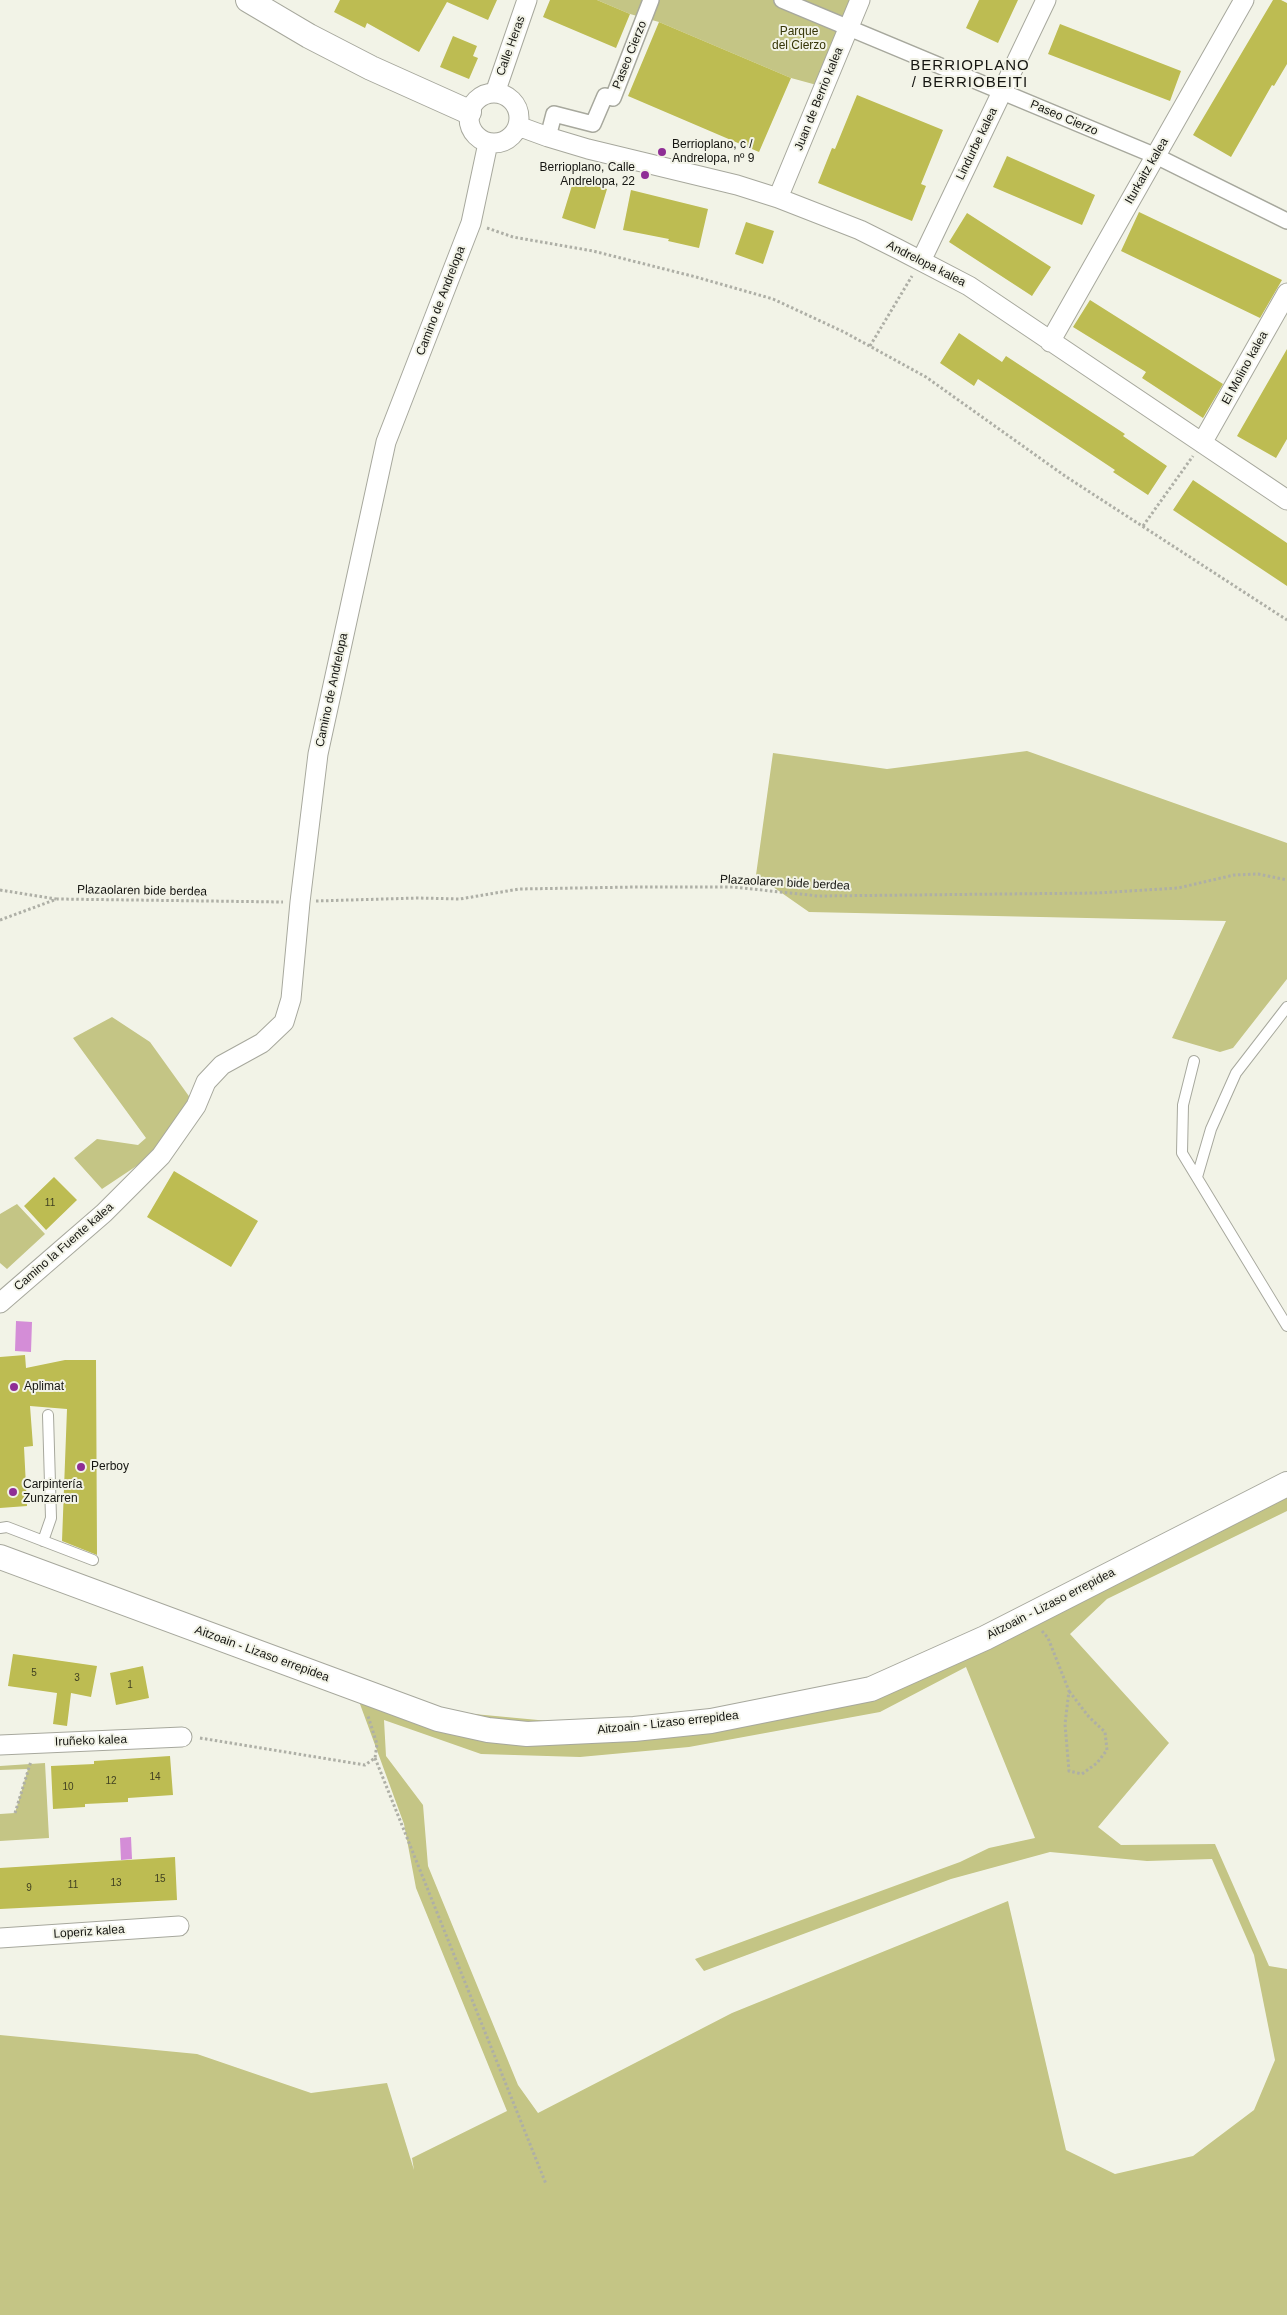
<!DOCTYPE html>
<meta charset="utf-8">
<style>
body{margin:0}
canvas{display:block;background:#f2f3e7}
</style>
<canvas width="1287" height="2315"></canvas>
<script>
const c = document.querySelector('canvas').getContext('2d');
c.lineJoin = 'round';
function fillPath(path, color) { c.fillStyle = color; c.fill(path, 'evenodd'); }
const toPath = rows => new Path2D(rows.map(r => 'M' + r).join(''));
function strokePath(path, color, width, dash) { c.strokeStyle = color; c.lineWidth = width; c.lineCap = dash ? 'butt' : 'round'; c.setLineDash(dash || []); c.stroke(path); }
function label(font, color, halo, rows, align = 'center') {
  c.font = font + ' Arial,sans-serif'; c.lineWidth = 4; c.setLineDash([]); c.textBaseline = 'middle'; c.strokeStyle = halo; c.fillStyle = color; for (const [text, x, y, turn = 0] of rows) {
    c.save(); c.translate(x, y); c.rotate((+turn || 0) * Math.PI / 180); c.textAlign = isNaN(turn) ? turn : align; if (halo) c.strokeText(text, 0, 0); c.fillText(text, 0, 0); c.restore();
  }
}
fillPath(toPath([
 [597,0,860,0,824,87,791,78,659,22,630,14],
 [1027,751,1287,843,1287,979,1233,1048,1220,1052,1172,1038,1226,921,809,912,756,875,773,753,887,769],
 [112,1017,150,1042,196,1106,171,1143,102,1189,74,1158,97,1139,138,1145,146,1138,73,1038],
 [17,1204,45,1234,7,1269,0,1263,0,1214],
 [1287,1484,1287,1511,1107,1599,1070,1634,1169,1743,1098,1827,1121,1845,1215,1844,1269,1966,1287,1969,1287,2315,0,2315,0,2035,197,2054,311,2093,387,2083,414,2170,412,2158,507,2111,416,1888,404,1824,353,1685,400,1700,474,1714,634,1729,785,1707,961,1649],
 [966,1667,1035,1838,989,1848,960,1862,695,1959,704,1971,951,1879,1050,1852,1147,1861,1212,1859,1254,1955,1275,2060,1254,2110,1193,2156,1115,2174,1066,2150,1008,1901,732,2013,538,2113,518,2085,428,1866,423,1805,386,1756,384,1720,481,1754,580,1757,689,1747,880,1712],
 [45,1763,49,1838,0,1841,0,1814,15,1813,28,1769,0,1770,0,1766]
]), '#c4c585');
fillPath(toPath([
 [16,1321,32,1322,31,1352,15,1351],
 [131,1837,132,1859,121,1860,120,1838]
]), '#d48dd7');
fillPath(toPath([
 [340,0,497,0,488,20,447,2,419,52,367,23,365,28,334,12],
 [550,0,597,0,630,14,616,48,543,17],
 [979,0,1018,0,998,43,966,28],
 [1273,0,1281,0,1287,3,1287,64,1274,86,1272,85,1231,157,1193,135],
 [659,22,791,78,759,152,628,96],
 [1060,24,1181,71,1170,101,1048,54],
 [453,36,477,46,473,56,478,58,469,79,440,67],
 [857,95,943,130,921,184,926,186,912,221,818,183,832,148,835,149],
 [1007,156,1095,195,1082,225,993,187],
 [574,179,607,189,595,229,562,218],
 [631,190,708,209,699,248,668,241,669,239,623,230],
 [1139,212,1282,280,1260,318,1121,251],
 [967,213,1051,267,1032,296,949,242],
 [746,222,774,231,763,264,735,254],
 [1090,300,1223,384,1203,418,1142,378,1146,372,1073,327],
 [959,333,1002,362,1006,356,1125,434,1123,436,1167,466,1148,495,1113,472,1115,470,978,379,974,386,940,363],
 [1287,349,1287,439,1276,458,1237,436],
 [1193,480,1287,543,1287,586,1173,510],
 [174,1171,258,1221,231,1267,147,1217],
 [54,1177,77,1200,46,1230,24,1206],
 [25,1355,26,1368,65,1360,96,1360,97,1555,62,1541,67,1409,30,1406,33,1446,24,1447,27,1506,0,1508,0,1357],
 [13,1654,97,1666,91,1697,71,1693,67,1726,53,1724,57,1693,8,1686],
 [143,1666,149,1698,116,1705,110,1673],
 [170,1756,173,1795,128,1798,128,1802,85,1804,85,1807,53,1809,51,1766,94,1764,94,1761],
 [175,1857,177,1900,0,1909,0,1868]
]), '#bdbc52');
const service = toPath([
 [1194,1061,1183,1105,1182,1153,1287,1326],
 [1197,1177,1211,1129,1236,1073,1287,1007],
 [0,1528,7,1527,93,1560],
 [43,1541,51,1518,48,1415]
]);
const pedestrian = toPath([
 [782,0,1156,156,1287,221],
 [548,137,554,114,593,124,605,96,613,98,651,0]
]);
const minor = toPath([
 [495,93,527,0],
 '469 118a25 25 0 1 1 50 0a25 25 0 1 1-50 0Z',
 [518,126,548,137,588,149,737,185,778,198,860,230,898,249,969,286,1287,500],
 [778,198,860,0],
 [921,261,1046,0],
 [1050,342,1244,0],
 [1202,443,1287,293],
 [0,1303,104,1213,161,1156,196,1106,206,1082,222,1065,262,1043,284,1022,291,999,300,902,318,754,386,442,471,223,488,143],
 [0,1745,182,1737],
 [0,1938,179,1926]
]);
const tertiary = toPath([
 [248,0,309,36,371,68,469,112],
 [0,1557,438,1719,488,1730,527,1734,634,1729,711,1721,871,1689,985,1638,1287,1484]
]);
strokePath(service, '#a7a89d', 12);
strokePath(pedestrian, '#a7a89d', 18);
strokePath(minor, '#a7a89d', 21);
strokePath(tertiary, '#a7a89d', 26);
strokePath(toPath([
 [487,228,513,237,593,251,696,277,773,299,844,332,926,377,1065,476,1287,620],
 [870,346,912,276],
 [1143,526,1193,456],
 [0,890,56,899],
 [316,901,418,898,460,899,519,889,635,887,733,887,818,896,1097,893,1178,888,1234,875,1258,874,1287,880],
 [0,920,57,899,283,902],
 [1042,1631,1048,1638,1069,1691,1065,1724,1069,1771,1082,1774,1097,1763,1107,1750,1105,1732,1089,1717,1069,1691],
 [200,1738,365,1765,375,1758,377,1744,368,1716],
 [375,1758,546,2184],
 [15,1813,31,1761]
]), '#aeafa6', 3, [2.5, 2.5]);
strokePath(service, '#fff', 10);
strokePath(pedestrian, '#fff', 15);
strokePath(minor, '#fff', 19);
strokePath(tertiary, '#fff', 24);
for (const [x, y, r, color] of [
 [662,152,5,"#8f2e95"],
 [645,175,5,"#8f2e95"],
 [14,1387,5,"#8f2e95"],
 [81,1467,5,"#8f2e95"],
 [13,1492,5,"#8f2e95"]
]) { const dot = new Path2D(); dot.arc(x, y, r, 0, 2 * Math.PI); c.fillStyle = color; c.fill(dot); strokePath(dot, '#f2f3e7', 2); }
label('10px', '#3f3f21', null, [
 ["11",50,1203],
 ["5",34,1673],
 ["3",77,1678],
 ["1",130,1685],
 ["14",155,1777],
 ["12",111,1781],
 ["10",68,1787],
 ["15",160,1879],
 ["13",116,1883],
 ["11",73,1885],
 ["9",29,1888]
]);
label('12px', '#363507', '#f2f3e7', [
 ["Parque",799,32],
 ["del Cierzo",799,46]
]);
label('12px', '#151511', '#f2f3e7', [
 ["Calle Heras",511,46,-70],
 ["Paseo Cierzo",630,55,-68],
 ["Juan de Berrio kalea",819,99,-68],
 ["Paseo Cierzo",1064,118,23],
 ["Lindurbe kalea",977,144,-64],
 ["Iturkaitz kalea",1147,171,-60],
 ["Andrelopa kalea",926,264,27],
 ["Camino de Andrelopa",441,301,-69],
 ["El Molino kalea",1245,368,-61],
 ["Camino de Andrelopa",332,690,-78],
 ["Plazaolaren bide berdea",785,883,3],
 ["Plazaolaren bide berdea",142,891,1],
 ["Camino la Fuente kalea",64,1247,-41],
 ["Aitzoain - Lizaso errepidea",1051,1604,-27],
 ["Aitzoain - Lizaso errepidea",262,1654,20],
 ["Aitzoain - Lizaso errepidea",668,1723,-6],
 ["Iruñeko kalea",91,1741,-2],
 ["Loperiz kalea",89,1932,-4]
]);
label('12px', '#151511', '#f2f3e7', [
 ["Berrioplano, c /",672,145],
 ["Andrelopa, nº 9",672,159],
 ["Berrioplano, Calle",635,168,"right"],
 ["Andrelopa, 22",635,182,"right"],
 ["Aplimat",24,1387],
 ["Perboy",91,1467],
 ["Carpintería",23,1485],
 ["Zunzarren",23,1499]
], 'left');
c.letterSpacing = '1px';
label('15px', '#151511', '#f2f3e7', [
 ["BERRIOPLANO",970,66],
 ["/ BERRIOBEITI",970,83]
]);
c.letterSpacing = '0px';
</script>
